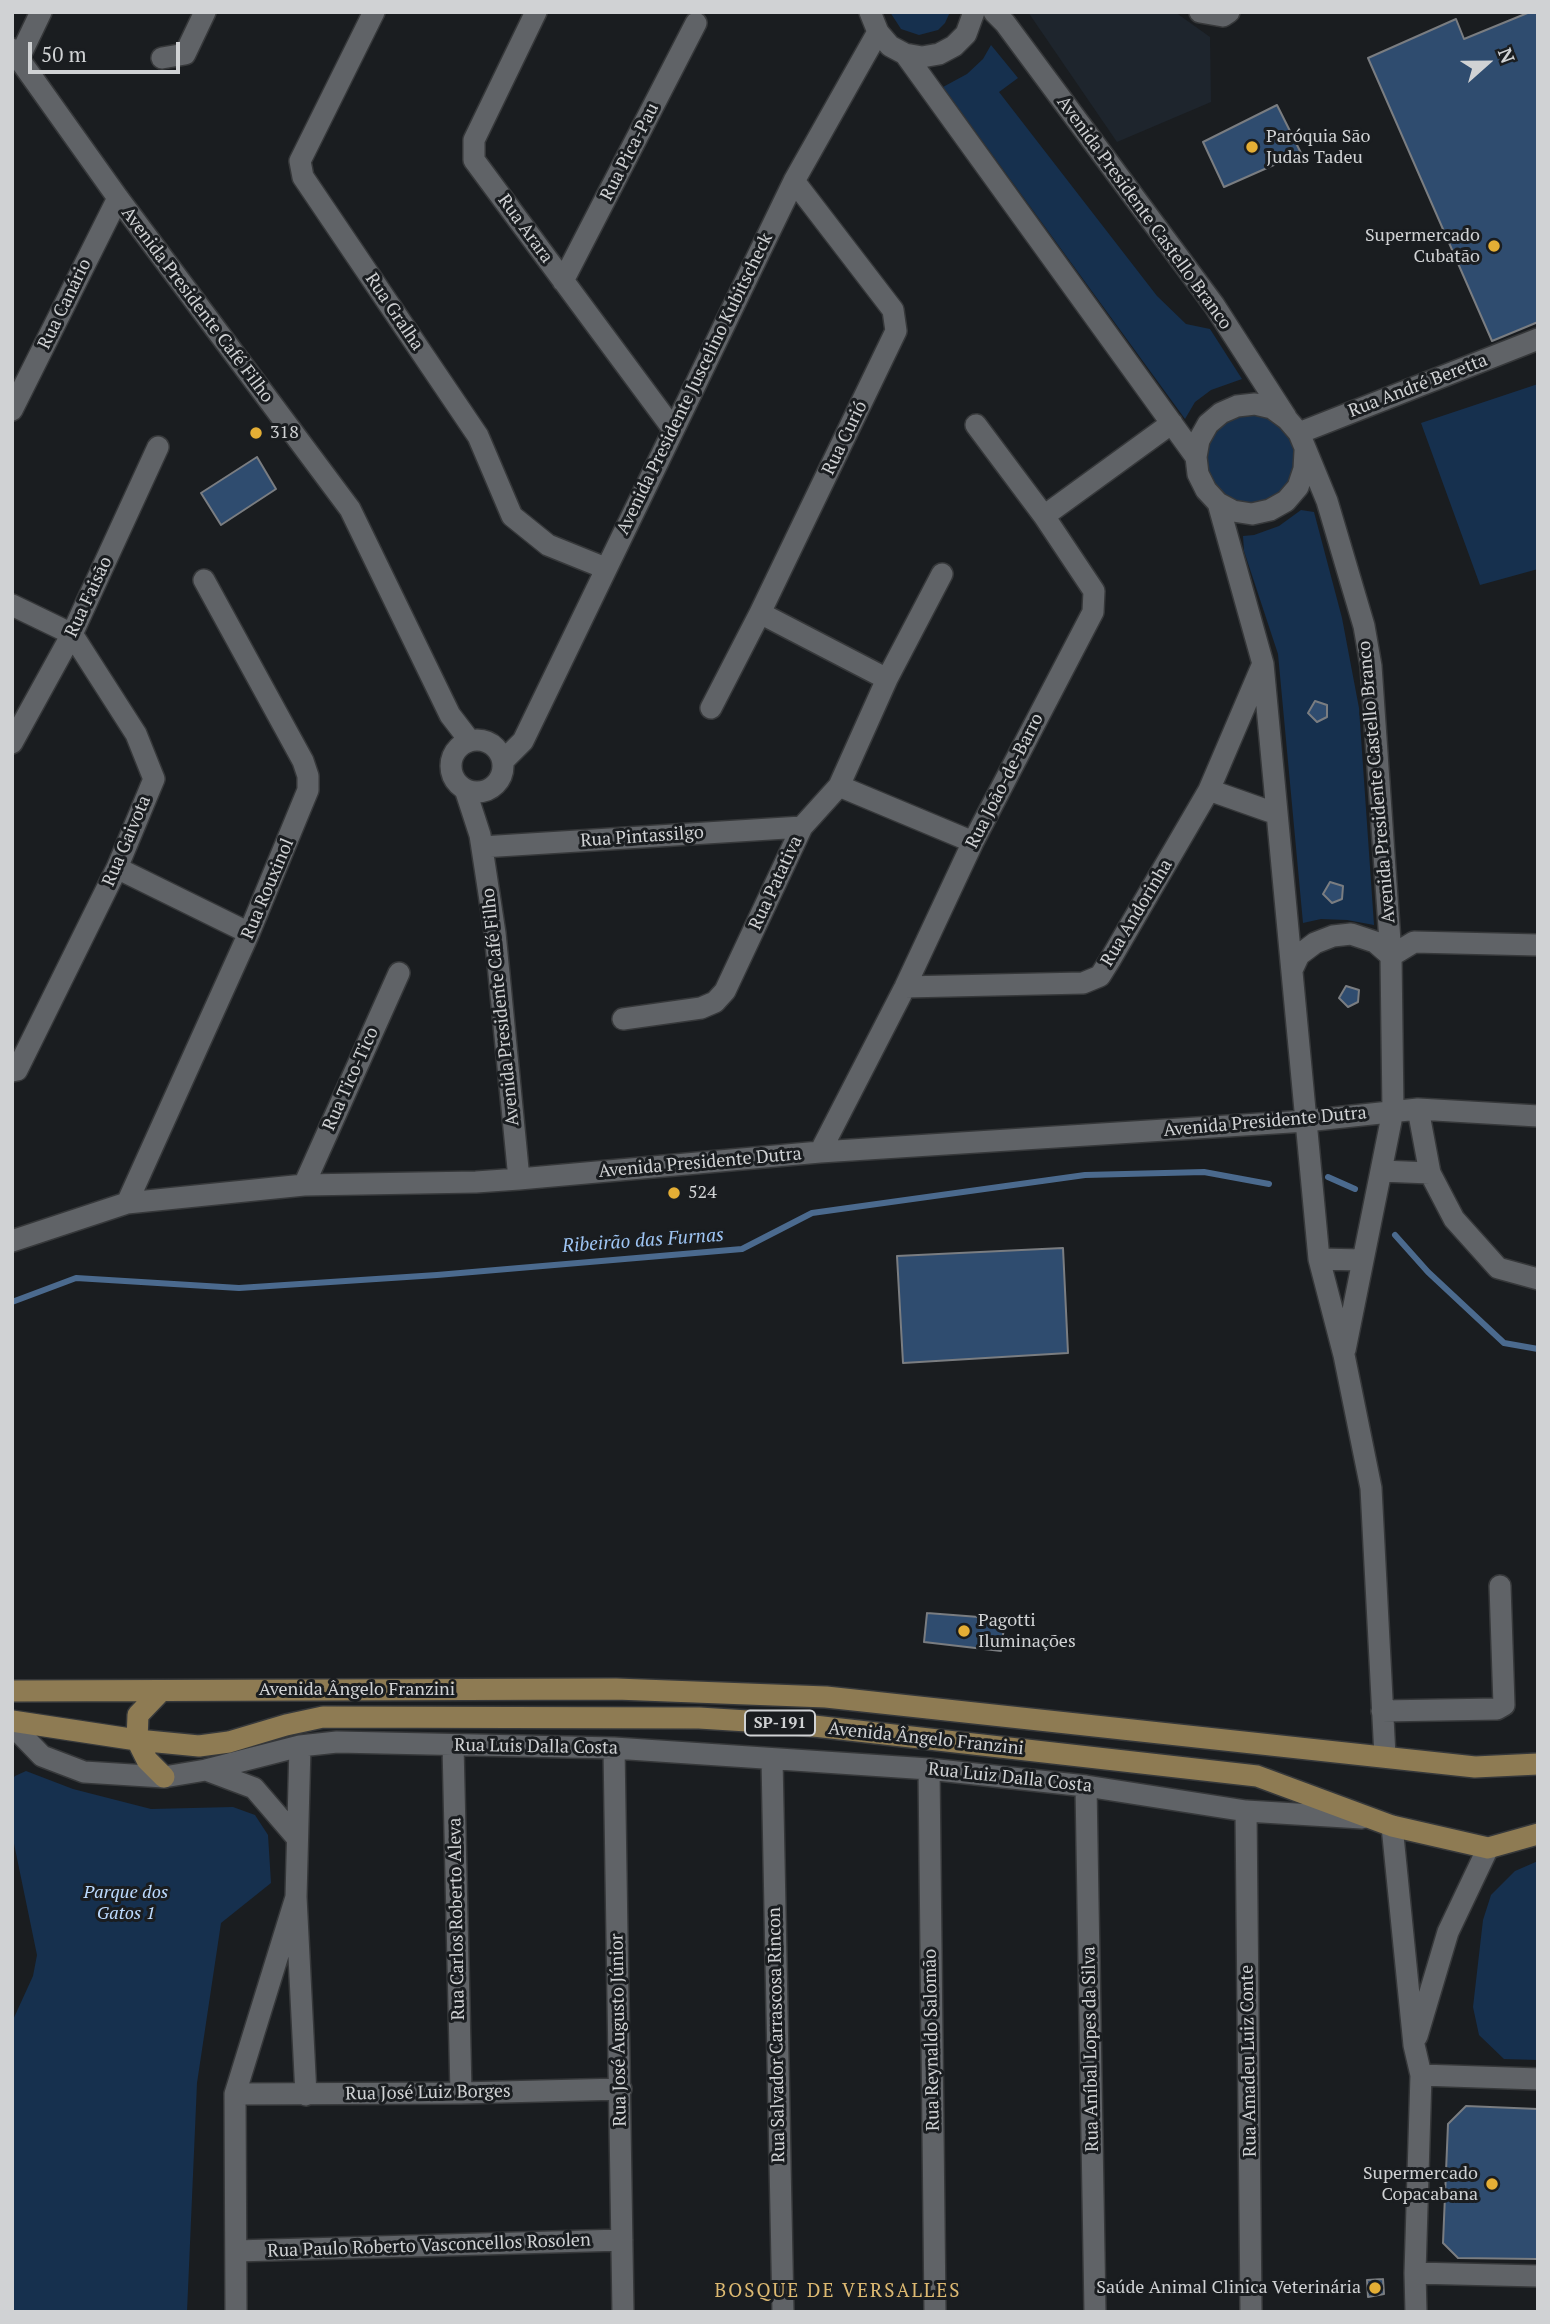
<!DOCTYPE html>
<meta charset="utf-8">
<style>
body{margin:0}
#map{position:relative;width:1550px;height:2324px;overflow:hidden;background:#1a1d20;font-family:"PT Serif",serif}
canvas{display:block}
.frame{position:absolute;inset:0;border:14px solid #d0d2d4;pointer-events:none}
.north{position:absolute;left:1452px;top:28px;width:70px;height:70px;-webkit-text-stroke:5px #1a1d20;paint-order:stroke;rotate:69deg;font-size:19px;font-weight:700;line-height:28px;text-align:center;color:#d0d2d4}
.north::after{content:'';display:block;margin:auto;width:24px;height:32px;background:#d0d2d4;clip-path:polygon(50% 0,100% 100%,50% 72%,0 100%)}
.scale{position:absolute;left:28px;top:42px;width:152px;height:32px;box-sizing:border-box;border:4px solid #d0d2d4;border-top:0;padding-left:9px;font-size:21px;line-height:24px;white-space:nowrap;color:#d0d2d4;-webkit-text-stroke:5px #1a1d20;paint-order:stroke}
</style>
<div id="map">
<canvas width="1550" height="2324"></canvas>
<div class="frame"></div>
<div class="north">N</div>
<div class="scale">50 m</div>
</div>
<script>
const c = document.querySelector('canvas').getContext('2d');
c.lineJoin = 'round';
function fillPath(path, color) { c.fillStyle = color; c.fill(path, 'evenodd'); }
const toPath = rows => new Path2D(rows.map(r => 'M' + r).join(''));
function strokePath(path, color, width, dash) { c.strokeStyle = color; c.lineWidth = width; c.lineCap = dash ? 'butt' : 'round'; c.setLineDash(dash || []); c.stroke(path); }
function label(font, color, halo, rows, align = 'center') {
  c.font = font + ' "PT Serif",serif'; c.lineWidth = 6; c.setLineDash([]); c.textBaseline = 'middle'; c.strokeStyle = halo; c.fillStyle = color; for (const [text, x, y, turn = 0] of rows) {
    c.save(); c.translate(x, y); c.rotate((+turn || 0) * Math.PI / 180); c.textAlign = isNaN(turn) ? turn : align; if (halo) c.strokeText(text, 0, 0); c.fillText(text, 0, 0); c.restore();
  }
}
fillPath(toPath([
 [1028,12,1175,12,1210,37,1211,102,1117,142]
]), '#1e252d');
fillPath(toPath([
 [890,12,950,12,945,23,938,30,919,35,901,29],
 [991,45,1018,78,999,92,1157,296,1186,324,1210,329,1242,379,1211,390,1195,402,1185,419,943,87,967,74,983,59],
 [1538,384,1538,569,1480,585,1421,423],
 '1205 459a45 45 0 1 1 90 0a45 45 0 1 1-90 0Z',
 [1301,510,1314,512,1342,618,1359,708,1374,925,1347,920,1321,919,1303,923,1278,654,1244,551,1243,536,1254,535,1279,526],
 [26,1771,73,1789,151,1809,233,1807,255,1815,268,1835,271,1883,221,1923,197,2083,187,2312,12,2312,12,2022,33,1976,37,1955,12,1834,12,1780,15,1776],
 [1538,1861,1538,2060,1504,2059,1479,2035,1473,2007,1483,1920,1491,1895,1515,1871]
]), '#16304e');
strokePath(toPath([
 [1328,1177,1355,1189],
 [1395,1235,1428,1272,1504,1343,1538,1349],
 [12,1302,76,1278,239,1288,437,1275,742,1249,812,1213,1085,1175,1204,1172,1269,1184]
]), '#4b6a8e', 6);
const building = toPath([
 [1530,12,1538,12,1538,322,1492,341,1368,58,1456,19,1464,39,1530,12],
 [1277,105,1301,153,1224,187,1203,142,1277,105],
 [257,457,276,489,221,525,201,493,257,457],
 [1315,701,1327,705,1327,717,1317,722,1308,713,1315,701],
 [1330,882,1343,886,1342,899,1332,903,1323,894,1330,882],
 [1346,986,1359,990,1358,1002,1348,1007,1339,998,1346,986],
 [1063,1248,1068,1353,903,1363,897,1256,1063,1248],
 [927,1613,1005,1619,1001,1651,924,1642,927,1613],
 [1466,2106,1538,2109,1538,2259,1458,2258,1443,2243,1448,2124,1466,2106],
 [1383,2279,1384,2294,1368,2297,1367,2280,1383,2279]
]);
fillPath(building, '#2f4c6f');
strokePath(building, '#7a7d81', 2);
const minor = toPath([
 [374,12,300,161,303,177,478,436,512,516,548,545,605,568],
 [536,12,474,140,474,160,673,429],
 [870,12,878,32,890,46,905,54,922,57,939,54,954,46,966,34,974,12],
 [994,12,1005,23,1214,305,1286,417],
 [1200,12,1223,16,1229,12],
 [12,49,118,198,350,509,450,715,470,741],
 [905,54,1196,457],
 [19,58,41,12],
 [162,58,185,54,205,12],
 [563,281,696,23],
 [12,410,118,198],
 [1299,433,1538,339],
 [1305,451,1304,469,1298,487,1286,501,1270,510,1252,514,1233,511,1218,503,1206,490,1198,474,1196,457,1199,440,1208,424,1221,413,1237,406,1255,404,1272,408,1287,419,1299,433,1327,501,1364,626,1371,666,1391,956,1393,1111,1345,1350],
 [1218,503,1263,664,1319,1259,1344,1355,1371,1488,1385,1756],
 [1044,516,1172,423],
 [12,605,72,634,136,734,154,779,117,868,17,1070,12,1071],
 [760,613,887,679],
 [711,708,760,613,896,331,893,310,794,181],
 '451 766a26 26 0 1 1 52 0a26 26 0 1 1-52 0Z',
 [12,743,72,634,158,447],
 [503,761,523,741,794,181,878,32],
 [839,786,973,842],
 [465,789,480,835,495,933,519,1179],
 [1209,790,1262,666],
 [482,847,802,827],
 [117,868,249,933],
 [1292,970,1299,955,1315,943,1333,936,1351,934,1375,942,1391,956,1414,942,1538,945],
 [905,987,1083,983,1100,976,1110,960,1209,790,1277,814],
 [623,1019,701,1008,715,1002,725,991,802,827,839,786,887,679,942,574],
 [1418,1109,1430,1173,1454,1219,1498,1268,1538,1279],
 [820,1152,905,987,973,842,1093,612,1094,591,1044,516,976,425],
 [1381,1171,1430,1173],
 [304,1185,399,973],
 [127,1203,249,933,308,790,308,776,303,761,204,580],
 [12,1241,127,1203,304,1185,476,1182,519,1179,820,1152,1306,1121,1418,1109,1538,1116],
 [1319,1259,1362,1260],
 [1382,1711,1497,1709,1504,1705,1500,1586],
 [12,1725,42,1756,84,1772,164,1777,206,1770,300,1746,337,1742,614,1748,929,1769,1086,1786,1246,1811,1362,1818],
 [453,1745,461,2093],
 [300,1746,296,1897,306,2095],
 [614,1748,623,2312],
 [772,1759,783,2312],
 [929,1769,935,2312],
 [206,1770,254,1788,297,1838],
 [1086,1786,1095,2312],
 [1246,1811,1251,2312],
 [1392,1826,1414,2045,1421,2075,1415,2273,1416,2312],
 [1417,2036,1448,1932,1488,1848],
 [1421,2075,1538,2079],
 [235,2094,461,2093,621,2089],
 [236,2251,622,2240],
 [1415,2273,1538,2276],
 [236,2312,235,2094,296,1897]
]);
const major = toPath([
 [12,1691,616,1689,826,1697,1475,1767,1538,1764],
 [161,1691,138,1715,137,1740,147,1760,164,1777],
 [12,1721,137,1740,199,1746,229,1742,286,1725,323,1717,699,1718,796,1724,1257,1776,1392,1826,1488,1848,1538,1834]
]);
strokePath(minor, '#36383a', 24);
strokePath(major, '#36383a', 24);
strokePath(minor, '#606367', 21);
strokePath(major, '#8e7b53', 21);
for (const [x, y, r, color] of [
 [1252,147,7,"#e4ae35"],
 [1494,246,7,"#e4ae35"],
 [256,433,7,"#e4ae35"],
 [674,1193,7,"#e4ae35"],
 [964,1631,7,"#e4ae35"],
 [1492,2184,7,"#e4ae35"],
 [1375,2288,7,"#e4ae35"]
]) { const dot = new Path2D(); dot.arc(x, y, r, 0, 2 * Math.PI); c.fillStyle = color; c.fill(dot); strokePath(dot, '#1a1d20', 2.5); }
for (const [x, y, w] of [
 [780,1723,70]
]) { const box = new Path2D(); box.roundRect(x - w / 2, y - 12.5, w, 25, 5); c.fillStyle = '#1a1d20'; c.fill(box); strokePath(box, '#d0d2d4', 2); }
label('bold 16px', '#d0d2d4', null, [
 ["SP-191",780,1723]
]);
label('18px', '#d0d2d4', '#1a1d20', [
 ["Paróquia São",1266,137],
 ["Judas Tadeu",1266,158],
 ["Supermercado",1480,236,"right"],
 ["Cubatão",1480,257,"right"],
 ["318",270,433],
 ["524",688,1193],
 ["Pagotti",978,1621],
 ["Iluminações",978,1642],
 ["Supermercado",1478,2174,"right"],
 ["Copacabana",1478,2195,"right"],
 ["Saúde Animal Clinica Veterinária",1361,2288,"right"]
], 'left');
label('18px', '#d0d2d4', '#1a1d20', [
 ["Rua Pica-Pau",630,152,-63],
 ["Avenida Presidente Castello Branco",1144,213,54],
 ["Rua Arara",525,229,54],
 ["Rua Canário",65,304,-64],
 ["Avenida Presidente Café Filho",197,305,53],
 ["Rua Gralha",394,312,56],
 ["Avenida Presidente Juscelino Kubitscheck",695,384,-64],
 ["Rua André Beretta",1418,386,-21],
 ["Rua Curió",845,438,-64],
 ["Rua Faisão",89,597,-65],
 ["Rua João-de-Barro",1005,781,-63],
 ["Avenida Presidente Castello Branco",1377,782,-95],
 ["Rua Pintassilgo",642,837,-4],
 ["Rua Gaivota",127,841,-67],
 ["Rua Patativa",776,883,-65],
 ["Rua Rouxinol",268,889,-67],
 ["Rua Andorinha",1137,913,-59],
 ["Avenida Presidente Café Filho",501,1007,-96],
 ["Rua Tico-Tico",351,1079,-66],
 ["Avenida Presidente Dutra",1265,1122,-5],
 ["Avenida Presidente Dutra",700,1163,-5],
 ["Avenida Ângelo Franzini",357,1690],
 ["Avenida Ângelo Franzini",926,1739,6],
 ["Rua Luis Dalla Costa",536,1747,1],
 ["Rua Luiz Dalla Costa",1010,1778,6],
 ["Rua Carlos Roberto Aleva",457,1919,-91],
 ["Rua José Augusto Júnior",619,2030,-91],
 ["Rua Salvador Carrascosa Rincon",777,2035,-91],
 ["Rua Reynaldo Salomão",932,2040,-91],
 ["Rua Aníbal Lopes da Silva",1091,2049,-91],
 ["Rua Amadeu Luiz Conte",1249,2061,-91],
 ["Rua José Luiz Borges",428,2093,-1],
 ["Rua Paulo Roberto Vasconcellos Rosolen",429,2246,-2]
]);
label('italic 18px', '#bcdafe', '#1a1d20', [
 ["Parque dos",126,1893],
 ["Gatos 1",126,1914]
]);
label('italic 19px', '#9ec5f4', '#1a1d20', [
 ["Ribeirão das Furnas",643,1241,-4]
]);
c.letterSpacing = '2px';
label('19px', '#deba72', '#1a1d20', [
 ["BOSQUE DE VERSALLES",838,2292]
]);
c.letterSpacing = '0px';
</script>
